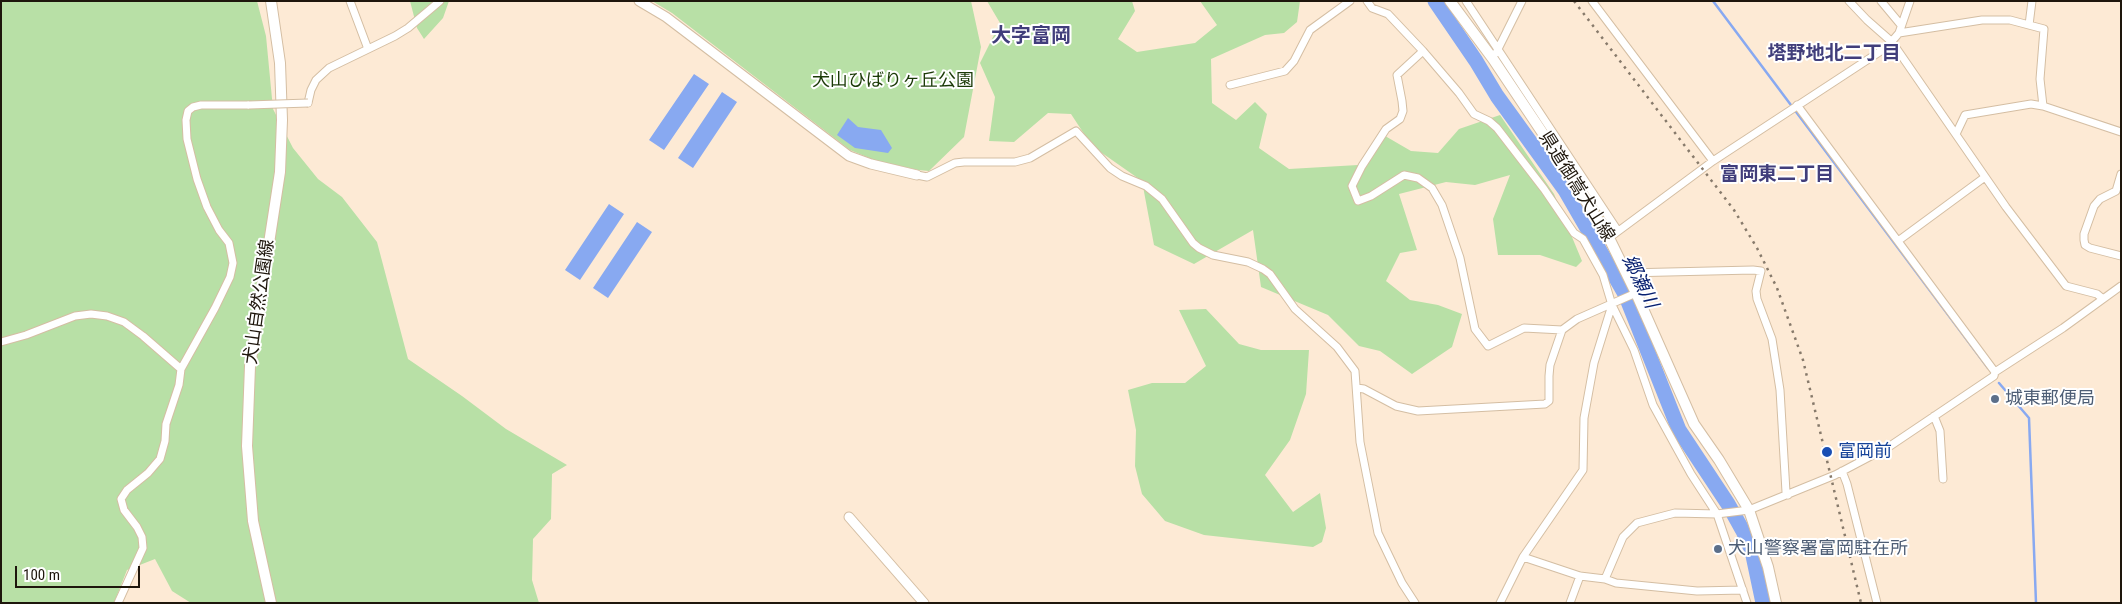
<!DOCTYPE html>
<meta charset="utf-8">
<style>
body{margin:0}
#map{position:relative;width:2122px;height:604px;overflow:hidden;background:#fdead5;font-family:"Roboto Condensed",sans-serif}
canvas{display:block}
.frame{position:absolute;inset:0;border:2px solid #1e160c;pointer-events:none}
.scale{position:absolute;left:15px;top:566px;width:125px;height:22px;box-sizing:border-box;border:2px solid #1e160c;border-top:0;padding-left:6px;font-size:15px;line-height:18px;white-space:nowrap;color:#1e160c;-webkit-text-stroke:4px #fff;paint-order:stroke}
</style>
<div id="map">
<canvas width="2122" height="604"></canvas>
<div class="frame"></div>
<div class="scale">100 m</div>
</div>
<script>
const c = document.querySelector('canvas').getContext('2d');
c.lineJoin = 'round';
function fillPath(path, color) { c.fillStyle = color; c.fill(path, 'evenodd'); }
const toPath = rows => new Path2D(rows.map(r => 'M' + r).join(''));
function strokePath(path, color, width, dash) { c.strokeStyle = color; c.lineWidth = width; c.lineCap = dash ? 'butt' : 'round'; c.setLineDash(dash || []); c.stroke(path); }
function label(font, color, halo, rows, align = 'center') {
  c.font = font + ' "Roboto Condensed","Noto Sans JP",sans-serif'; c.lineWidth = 4; c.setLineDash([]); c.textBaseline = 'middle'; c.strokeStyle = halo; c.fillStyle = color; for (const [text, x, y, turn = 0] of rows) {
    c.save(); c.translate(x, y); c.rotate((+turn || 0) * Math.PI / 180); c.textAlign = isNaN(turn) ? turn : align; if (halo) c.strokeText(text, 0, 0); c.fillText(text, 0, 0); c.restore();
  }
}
fillPath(toPath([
 [1,1,257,1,266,36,273,109,293,148,318,179,342,197,377,242,408,359,462,396,506,429,567,465,552,474,551,519,533,539,532,580,539,603,191,603,172,591,155,559,127,570,114,603,1,603],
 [410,1,449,1,443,18,424,39,417,28],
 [652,1,971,1,981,47,964,137,929,171,918,170,874,160,850,150,672,13],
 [987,1,1132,1,1135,11,1118,39,1137,52,1195,43,1217,25,1200,1,1300,1,1297,22,1284,33,1265,35,1211,59,1212,103,1236,120,1255,102,1267,114,1259,148,1289,169,1358,165,1380,133,1411,151,1438,153,1459,129,1500,115,1554,194,1582,261,1576,267,1540,255,1498,255,1493,219,1510,175,1475,185,1446,182,1399,194,1417,250,1400,253,1386,281,1410,300,1438,305,1462,314,1452,347,1412,374,1380,351,1359,346,1328,315,1261,287,1253,230,1194,264,1154,245,1142,181,1092,146,1071,114,1048,113,1014,142,989,141,995,97,980,63,1000,23],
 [1206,309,1239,344,1261,350,1309,350,1306,394,1290,440,1265,475,1293,512,1320,493,1326,528,1322,542,1313,547,1204,535,1165,521,1142,494,1135,466,1136,430,1128,390,1152,383,1185,383,1206,366,1179,310]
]), '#b8e0a6');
fillPath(toPath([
 [694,74,709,84,664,150,649,140],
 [722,92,737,102,693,168,678,158],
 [848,118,858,127,881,130,892,148,888,153,855,148,837,135],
 [609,204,624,214,580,280,565,270],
 [637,222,652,232,608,298,593,288]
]), '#88a9f1');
strokePath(toPath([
 [1713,1,1988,368],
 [1999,383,2029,418,2036,603]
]), '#88a9f1', 2.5);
strokePath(toPath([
 [1435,1,1476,61,1497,96,1565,190,1625,294,1679,430,1728,504,1743,531,1752,551,1763,603]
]), '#88a9f1', 15);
const minor = toPath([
 [350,1,368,49],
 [1367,1,1372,8,1388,14,1423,51,1397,75,1402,101,1403,111,1400,119,1386,129,1362,166,1352,186,1358,201,1371,196,1404,175,1418,178,1432,188,1442,205,1460,258,1475,329,1488,346,1524,328,1562,330,1577,319,1636,293],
 [1466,1,1618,231],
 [1592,1,1713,161],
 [1849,1,1867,20,1892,42,2006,207,2066,286,2097,294,2103,299],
 [1881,1,1901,25],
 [2029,25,2032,1],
 [1899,33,1982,20,2010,20,2044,29,2040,79,2043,106],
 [1423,51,1459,93,1474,114,1489,121,1497,128,1544,189,1574,233,1583,239,1603,275,1612,305,1634,350,1653,405,1691,474,1717,514,1747,603],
 [1496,53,1522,1],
 [1230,85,1285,71,1294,61,1310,30,1350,1],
 [308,103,311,90,316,80,329,68,395,36,408,28,440,1],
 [1797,105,1995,372],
 [1956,134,1965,115,2031,104,2043,106,2121,132],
 [2121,174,2116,191,2100,199,2094,206,2084,234,2084,240,2085,245,2090,248,2121,256],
 [917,175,927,177,955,163,964,162,1015,162,1030,158,1076,131,1110,168,1122,176,1146,186,1162,199,1193,243,1199,248,1213,255,1248,262,1263,269,1270,274,1295,309,1337,347,1355,371,1360,442,1378,533,1402,583,1415,603],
 [1609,238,1713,161,1887,47,1899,33,1910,1],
 [1898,241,1985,177],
 [1626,273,1753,270,1761,271,1756,291,1757,299,1772,339,1780,390,1786,492,1788,495],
 [1,342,26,335,75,316,91,314,107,316,124,322,143,336,181,369],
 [1357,388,1364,389,1396,406,1418,411,1545,404,1549,401,1549,376,1550,365,1562,330],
 [1934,416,1940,431,1943,479],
 [1842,471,1847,484,1877,603],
 [1523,557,1580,576,1605,579,1616,583,1697,591,1743,590],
 [1605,579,1623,537,1637,523,1675,513,1717,514,1749,510,1835,475,1890,446,1994,376,1995,372,2063,328,2121,286],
 [118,603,143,548,142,537,137,527,124,510,121,499,127,490,148,473,160,459,165,441,166,424,179,385,181,369,215,308,230,277,233,263,229,243,219,230,207,207,197,179,187,139,186,120,188,111,193,107,201,105,249,105],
 [1500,603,1523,557,1583,470,1584,418,1594,363,1612,305],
 [1570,603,1580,576]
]);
const tertiary = toPath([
 [639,1,666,17,849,156,871,164,917,175],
 [849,517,924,603]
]);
const secondary = toPath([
 [1450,1,1493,59,1554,150,1609,238,1636,293,1694,424,1719,460,1749,510,1768,567,1776,603],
 [271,603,253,521,247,446,250,366,280,172,282,120,280,63,271,1]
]);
strokePath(minor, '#d4bea3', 9);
strokePath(tertiary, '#d4bea3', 11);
strokePath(secondary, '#d4bea3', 12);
strokePath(minor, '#fff', 7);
strokePath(tertiary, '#fff', 9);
strokePath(secondary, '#fff', 10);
strokePath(toPath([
 [1574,1,1734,210,1757,248,1777,288,1803,360,1861,603]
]), '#877a6b', 2.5, [2.5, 5]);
const minorBridge = toPath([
 [249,105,308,103]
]);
strokePath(minorBridge, '#d4bea3', 9, []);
strokePath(minorBridge, '#fff', 7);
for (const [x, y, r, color] of [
 [1995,399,5,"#5c6f8a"],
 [1827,452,6,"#1a4fb4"],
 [1718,549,5,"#5c6f8a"]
]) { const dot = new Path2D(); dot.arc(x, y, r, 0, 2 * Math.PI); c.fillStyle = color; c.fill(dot); strokePath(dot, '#fff', 2); }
label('18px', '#1b3a07', '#fff', [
 ["犬山ひばりヶ丘公園",893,81]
]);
label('18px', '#1e160c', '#fff', [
 ["県道御嵩犬山線",1576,187,58],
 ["犬山自然公園線",260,302,-82]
]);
label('18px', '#4e5e75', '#fff', [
 ["城東郵便局",2005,399],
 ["犬山警察署富岡駐在所",1728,549]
], 'left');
label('18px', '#164399', '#fff', [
 ["富岡前",1838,452]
], 'left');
label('bold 19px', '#413e7b', '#fff', [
 ["塔野地北二丁目",1834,54],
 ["富岡東二丁目",1777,175]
]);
label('italic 19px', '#082070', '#fff', [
 ["郷瀬川",1639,282,64]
]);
label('bold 20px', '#413e7b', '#fff', [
 ["大字富岡",1031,37]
]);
</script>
